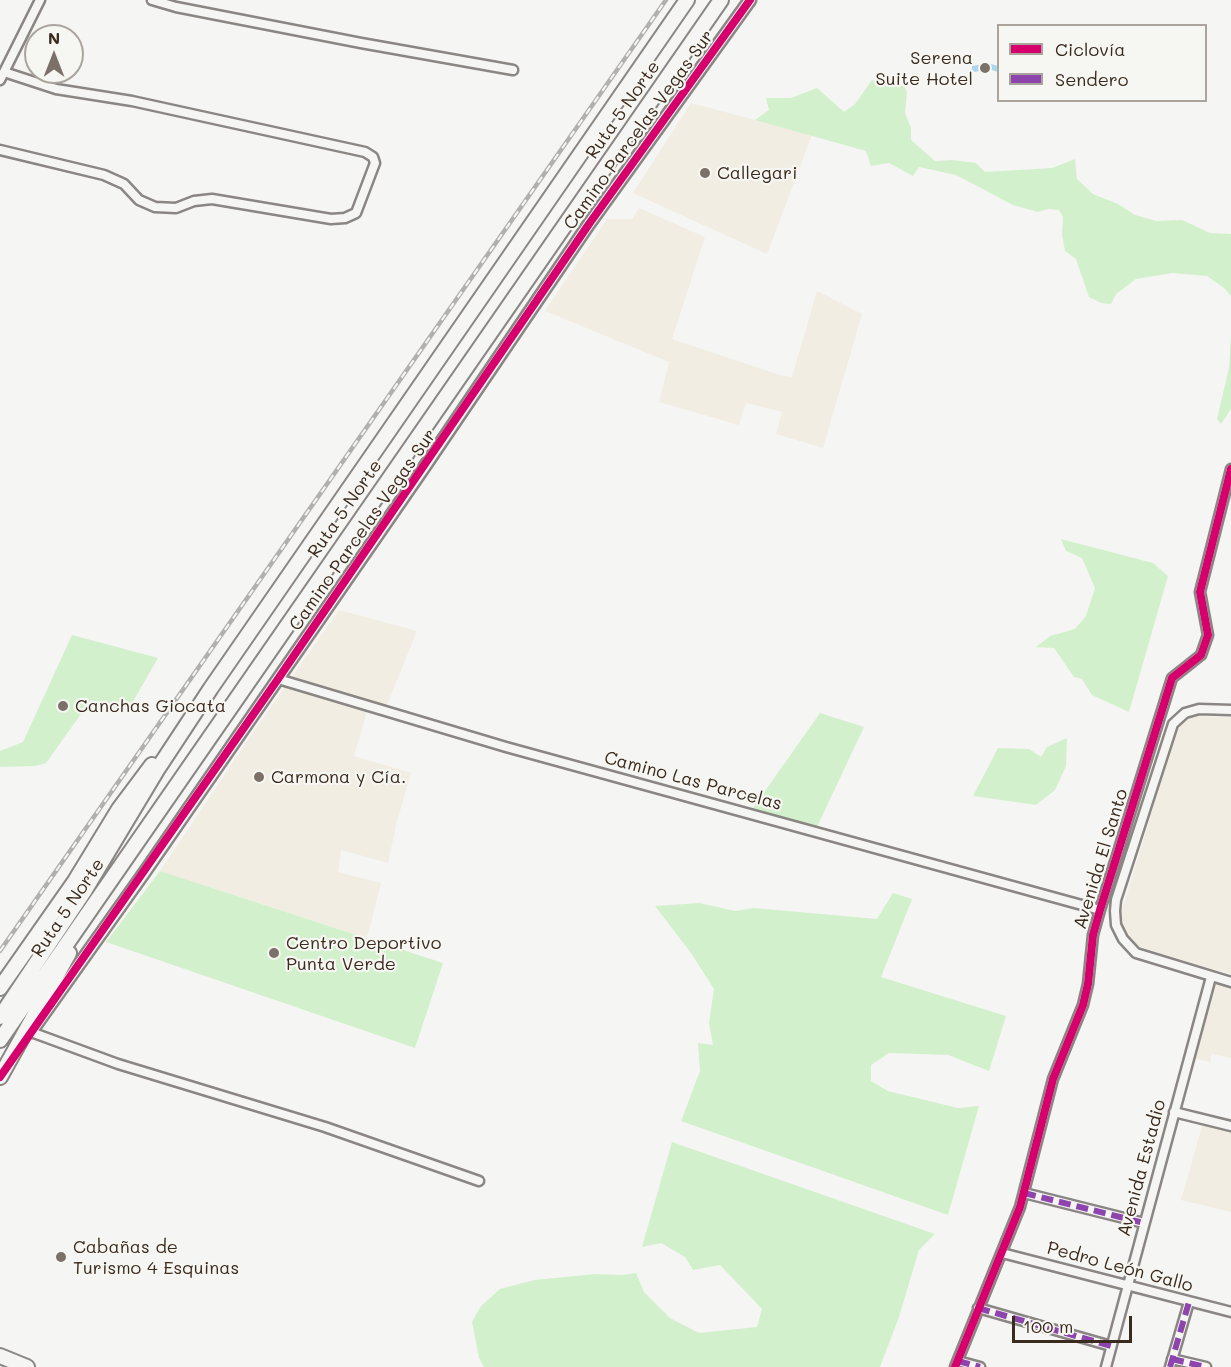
<!DOCTYPE html>
<meta charset="utf-8">
<style>
body{margin:0}
#map{position:relative;width:1231px;height:1367px;overflow:hidden;background:#f5f5f3;font-family:Mali,sans-serif}
canvas{display:block}
.legend{position:absolute;left:997px;top:24px;width:210px;height:78px;box-sizing:border-box;background:#f6f6f2;border:2px solid #aba49d;margin:0;padding:8px 10px;list-style:none;font-size:18px;color:#3b2a1e}
.legend li{display:flex;align-items:center;gap:12px;height:30px}
.legend b{width:30px;border:2px solid #aba49d}
.north{position:absolute;left:24px;top:24px;width:60px;height:60px;box-sizing:border-box;background:#f6f6f2;border:2px solid #aba49d;border-radius:50%;rotate:0deg;font-size:16px;font-weight:700;line-height:24px;text-align:center;color:#3b2a1e}
.north::after{content:'';display:block;margin:auto;width:21px;height:27px;background:#7c7169;clip-path:polygon(50% 0,100% 100%,50% 72%,0 100%)}
.scale{position:absolute;left:1012px;top:1316px;width:120px;height:27px;box-sizing:border-box;border:3px solid #3b2a1e;border-top:0;padding-left:8px;font-size:18px;line-height:21px;white-space:nowrap;color:#3b2a1e;-webkit-text-stroke:4px #f6f6f2;paint-order:stroke}
</style>
<div id="map">
<canvas width="1231" height="1367"></canvas>
<ul class="legend">
<li><b style="height:8px;background:#d6006c"></b>Ciclovía</li>
<li><b style="height:8px;background:#8e44ad"></b>Sendero</li>
</ul>
<div class="north">N</div>
<div class="scale">100 m</div>
</div>
<script>
const c = document.querySelector('canvas').getContext('2d');
c.lineJoin = 'round';
function fillPath(path, color) { c.fillStyle = color; c.fill(path, 'evenodd'); }
const toPath = rows => new Path2D(rows.map(r => 'M' + r).join(''));
function strokePath(path, color, width, dash) { c.strokeStyle = color; c.lineWidth = width; c.lineCap = dash ? 'butt' : 'round'; c.setLineDash(dash || []); c.stroke(path); }
function label(font, color, halo, rows, align = 'center') {
  c.font = font + ' Mali,sans-serif'; c.lineWidth = 4.5; c.setLineDash([]); c.textBaseline = 'middle'; c.strokeStyle = halo; c.fillStyle = color; for (const [text, x, y, turn = 0] of rows) {
    c.save(); c.translate(x, y); c.rotate((+turn || 0) * Math.PI / 180); c.textAlign = isNaN(turn) ? turn : align; if (halo) c.strokeText(text, 0, 0); c.fillText(text, 0, 0); c.restore();
  }
}
fillPath(toPath([
 [691,103,812,135,767,254,633,193],
 [639,208,705,237,672,339,780,375,792,377,817,291,862,314,823,448,776,434,782,412,746,403,739,425,659,402,669,362,545,311,607,219,632,219],
 [339,610,417,631,383,715,367,712,354,756,411,773,397,821,388,863,341,850,338,872,381,883,367,938,160,871,256,728],
 [1192,716,1231,717,1231,974,1200,966,1138,946,1128,939,1123,928,1121,914,1174,738,1181,724],
 [1212,983,1231,988,1231,1058,1212,1054,1210,1062,1194,1058],
 [1203,1123,1231,1130,1231,1212,1181,1200]
]), '#f1ede2');
fillPath(toPath([
 [872,80,904,86,907,92,905,113,911,128,911,140,935,161,952,160,976,163,985,172,1052,168,1075,159,1077,179,1093,194,1118,204,1135,215,1156,221,1182,220,1210,233,1231,234,1231,296,1224,288,1207,276,1172,273,1136,279,1116,294,1111,304,1101,303,1089,297,1076,259,1065,251,1062,235,1063,217,1059,210,1048,209,1038,212,1013,205,956,175,919,167,913,176,889,163,871,166,866,151,755,120,769,110,766,98,791,98,817,88,844,112,855,104],
 [1231,336,1231,409,1221,424,1217,419,1229,368],
 [1061,539,1153,563,1168,576,1129,712,1092,695,1082,679,1074,677,1054,648,1036,647,1050,636,1075,629,1086,616,1095,588,1082,558,1066,551],
 [72,635,158,658,127,712,91,700,46,763,35,766,0,767,0,751,23,742],
 [820,713,864,727,817,827,753,808],
 [1067,738,1066,766,1055,790,1036,805,973,796,998,748,1029,749,1041,757,1047,747],
 [160,871,443,963,415,1048,106,942],
 [893,893,912,899,881,977,1006,1016,989,1071,948,1055,889,1053,871,1065,871,1081,888,1091,958,1108,979,1106,948,1215,681,1121,700,1071,698,1043,713,1045,709,1023,714,989,691,953,655,906,699,903,735,911,754,908,877,919],
 [672,1142,935,1234,919,1250,899,1317,880,1367,484,1367,479,1358,472,1322,481,1306,500,1289,534,1280,596,1274,622,1275,636,1273,644,1292,670,1318,699,1333,757,1327,762,1309,720,1265,693,1270,685,1257,661,1243,642,1247]
]), '#d3f0cc');
fillPath(toPath([
 [988,63,998,66,998,72,989,69,975,72,972,70,972,66]
]), '#add6f0');
const minor = toPath([
 [152,0,176,7,361,43,513,70],
 [0,80,40,0],
 [0,150,104,175,124,184,139,200,155,207,176,208,194,201,212,199,331,219,345,218,356,213,375,163,373,157,365,152,132,101,56,89,4,72],
 [278,679,506,747,1100,910],
 [1231,710,1199,709,1185,713,1173,724,1116,900,1115,911,1116,925,1123,939,1136,953,1231,982],
 [31,1032,118,1064,325,1127,479,1181],
 [1174,1112,1231,1126],
 [1024,1193,1144,1223],
 [1002,1253,1231,1312],
 [978,1308,1111,1346],
 [1172,1359,1206,1367],
 [958,1361,980,1367],
 [955,1367,1020,1207,1053,1079,1083,1005,1088,984,1093,935,1100,910,1172,678,1201,655,1208,635,1200,592,1231,469],
 [1106,1367,1211,977],
 [1170,1367,1189,1302]
]);
const tertiary = toPath([
 [31,1032,144,873,423,469,589,224,750,0]
]);
const primary = toPath([
 [0,1356,27,1367]
]);
const trunk = toPath([
 [0,988,75,881,119,809,152,765],
 [0,1017,85,890,157,770,211,688,687,0],
 [0,1040,721,0],
 [0,1077,69,953]
]);
strokePath(minor, '#8a8683', 13);
strokePath(tertiary, '#8a8683', 15);
strokePath(primary, '#8a8683', 18);
strokePath(trunk, '#8a8683', 18);
strokePath(minor, '#f5f5f3', 8);
strokePath(tertiary, '#f5f5f3', 10);
strokePath(primary, '#f5f5f3', 14);
strokePath(trunk, '#f5f5f3', 14);
const rail = toPath([
 [0,951,666,0]
]);
strokePath(rail, '#b2b0ae', 4.5);
strokePath(rail, '#f6f6f2', 2, [7]);
strokePath(toPath([
 [1024,1193,1144,1223],
 [978,1308,1111,1346],
 [1172,1359,1206,1367],
 [958,1361,980,1367],
 [1170,1367,1189,1302]
]), '#8e44ad', 6, [12, 6]);
strokePath(toPath([
 [0,1077,278,679,589,224,750,0],
 [955,1367,1020,1207,1053,1079,1083,1005,1088,984,1093,935,1100,910,1172,678,1201,655,1208,635,1200,592,1231,469]
]), '#d6006c', 8);
for (const [x, y, r, color] of [
 [985,68,6,"#7c7169"],
 [705,173,6,"#7c7169"],
 [63,706,6,"#7c7169"],
 [259,777,6,"#7c7169"],
 [274,953,6,"#7c7169"],
 [61,1257,6,"#7c7169"]
]) { const dot = new Path2D(); dot.arc(x, y, r, 0, 2 * Math.PI); c.fillStyle = color; c.fill(dot); strokePath(dot, '#f6f6f2', 2); }
label('18px', '#3b2a1e', '#f6f6f2', [
 ["Serena",973,58,"right"],
 ["Suite Hotel",973,79,"right"],
 ["Callegari",717,173],
 ["Canchas Giocata",75,706],
 ["Carmona y Cía.",271,777],
 ["Centro Deportivo",286,943],
 ["Punta Verde",286,964],
 ["Cabañas de",73,1247],
 ["Turismo 4 Esquinas",73,1268]
], 'left');
label('18px', '#3b2a1e', '#f6f6f2', [
 ["Ruta 5 Norte",623,110,-55],
 ["Camino Parcelas Vegas Sur",639,130,-54],
 ["Ruta 5 Norte",345,509,-55],
 ["Camino Parcelas Vegas Sur",363,530,-55],
 ["Camino Las Parcelas",693,781,15],
 ["Avenida El Santo",1101,859,-73],
 ["Ruta 5 Norte",68,908,-56],
 ["Avenida Estadio",1142,1168,-75],
 ["Pedro León Gallo",1120,1267,15]
]);
</script>
